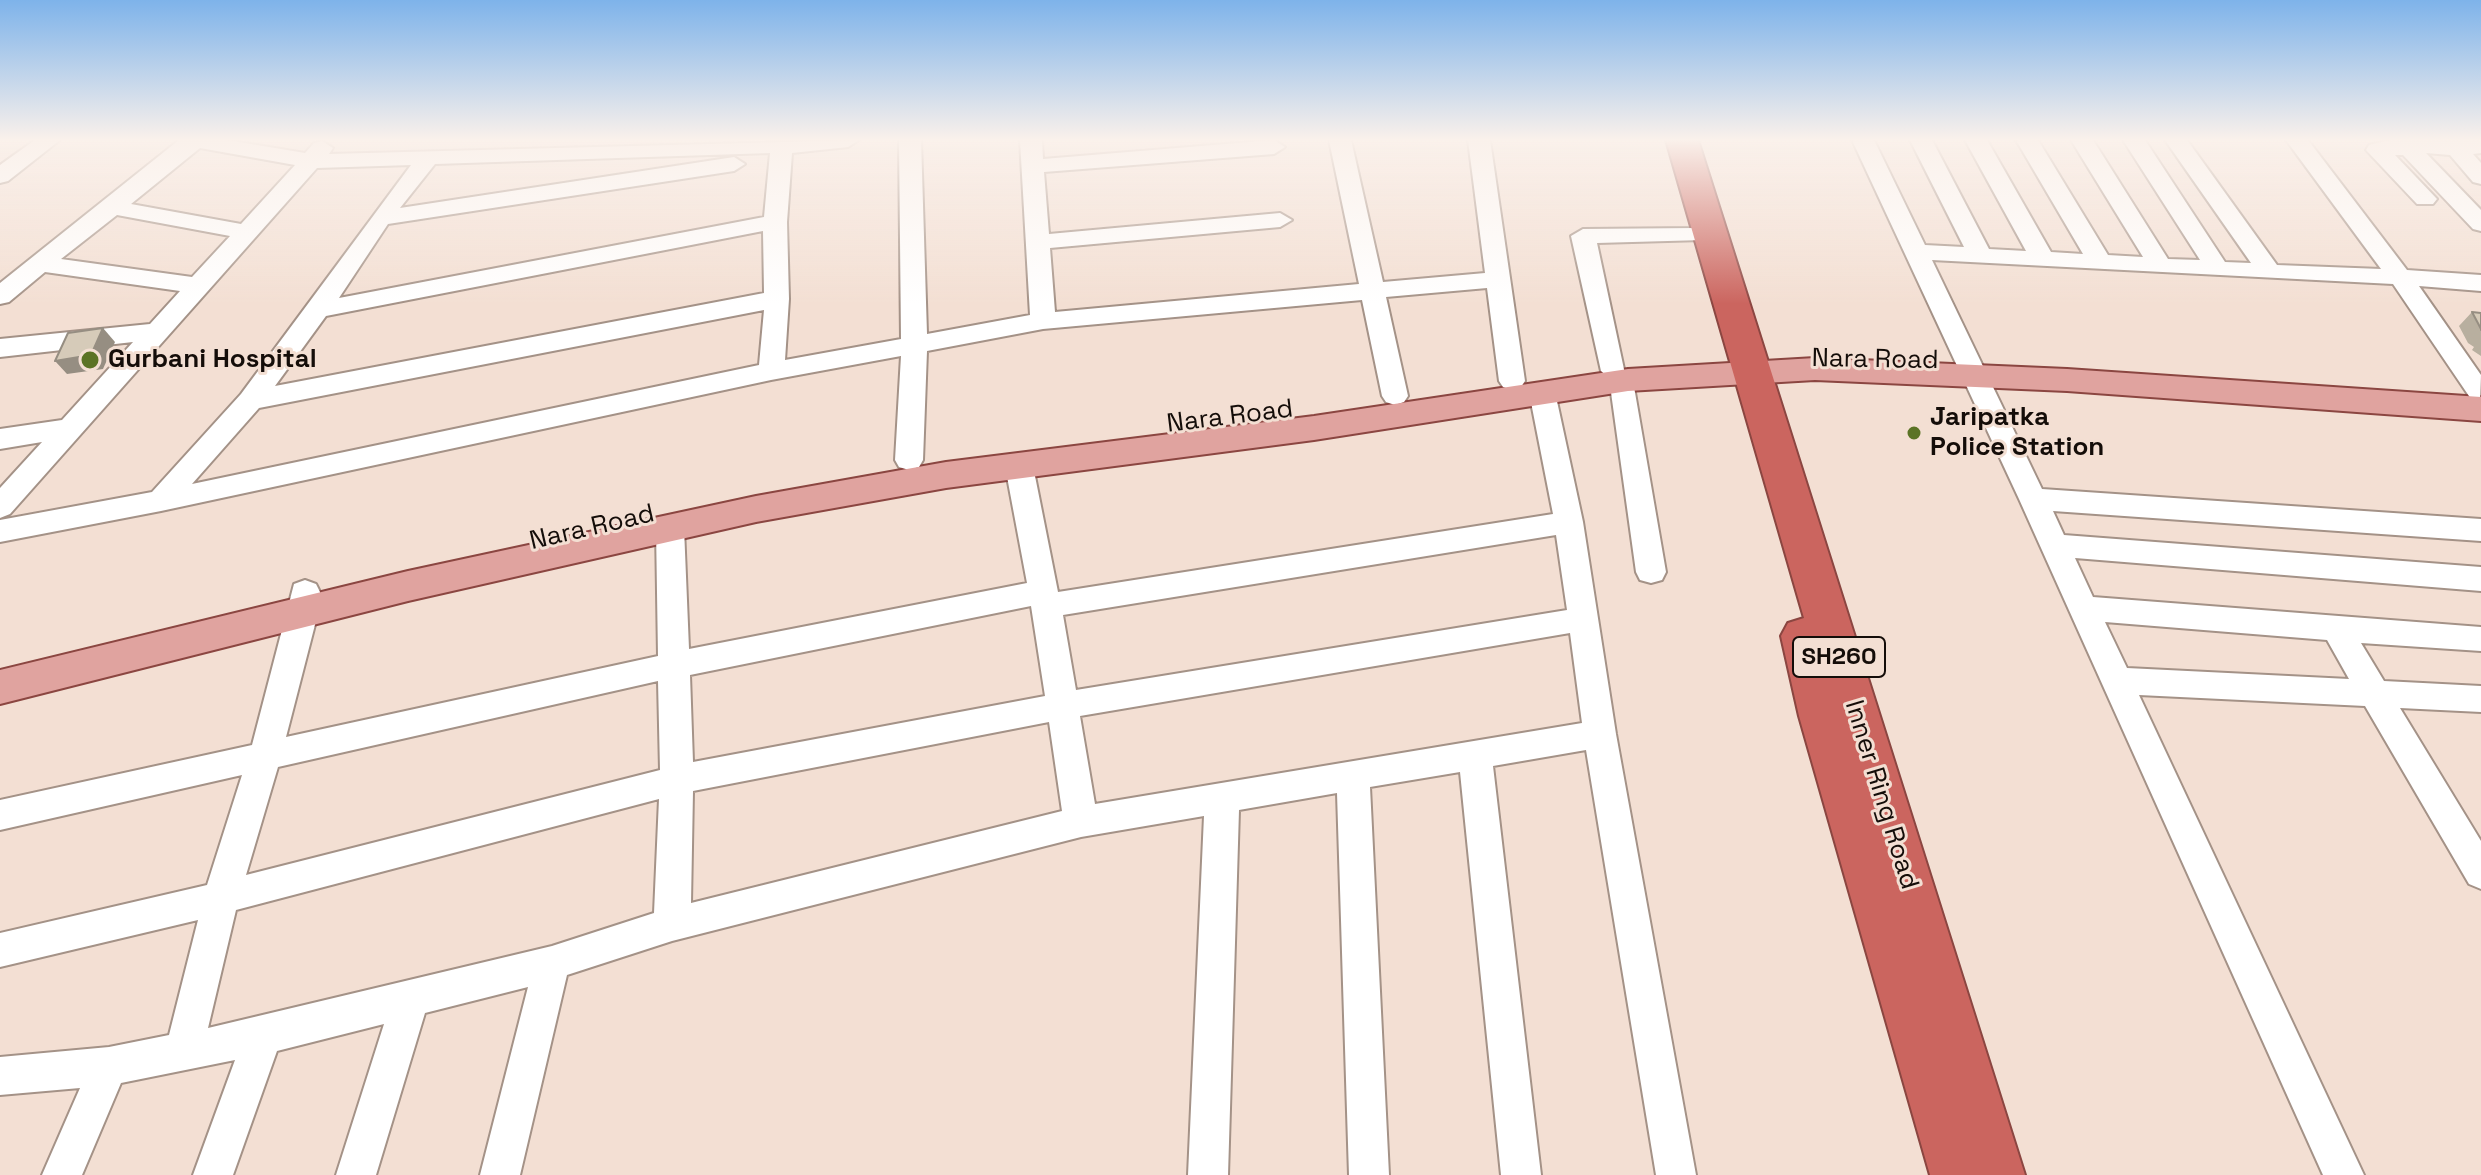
<!DOCTYPE html>
<style>
body{margin:0}
canvas{display:block;background:#f3dfd3}
</style>
<canvas width="2481" height="1175"></canvas>
<script>
const c = document.querySelector('canvas').getContext('2d');
c.lineJoin = 'round';
const toPath = rows => new Path2D(rows.map(r => 'M' + r).join(''));
function strokePath(path, color, width, dash) { c.strokeStyle = color; c.lineWidth = width; c.lineCap = dash ? 'butt' : 'round'; c.setLineDash(dash || []); c.stroke(path); }
function fillPath(path, color) { c.fillStyle = color; c.fill(path, 'evenodd'); }
function label(font, color, halo, rows, align = 'center') {
  c.font = font + ' "Space Grotesk",sans-serif'; c.lineWidth = 6; c.setLineDash([]); c.textBaseline = 'middle'; c.strokeStyle = halo; c.fillStyle = color; for (const [text, x, y, turn = 0] of rows) {
    c.save(); c.translate(x, y); c.rotate((+turn || 0) * Math.PI / 180); c.textAlign = isNaN(turn) ? turn : align; if (halo) c.strokeText(text, 0, 0); c.fillText(text, 0, 0); c.restore();
  }
}
const minor = toPath([
 [35,140,60,140,8,181,0,183,0,165,35,140],
 [179,140,227,140,305,153,314,143,322,141,333,148,329,154,859,140,848,147,792,153,787,222,789,299,785,360,901,339,899,140,921,140,927,334,1030,315,1020,140,1042,140,1043,159,1274,140,1285,147,1274,154,1044,172,1049,234,1280,213,1292,220,1280,227,1050,248,1055,312,1359,284,1329,140,1351,140,1383,282,1485,273,1468,140,1490,140,1525,381,1521,387,1512,390,1503,387,1499,381,1487,288,1386,297,1408,396,1404,402,1395,405,1386,402,1382,396,1362,300,1043,329,927,351,923,460,919,467,909,470,899,467,895,460,901,356,771,380,161,511,0,542,0,520,152,492,241,394,411,165,317,168,10,514,0,518,0,488,42,442,0,449,0,429,62,420,133,342,0,357,0,339,150,324,180,291,45,272,9,302,0,304,0,283,179,140],
 [200,148,295,165,241,224,131,204,200,148],
 [770,153,764,217,339,298,388,224,734,171,745,164,734,157,400,208,435,164,770,153],
 [117,215,230,236,192,277,61,259,117,215],
 [763,231,764,293,275,386,326,316,763,231],
 [764,310,759,365,192,484,259,408,764,310],
 [1852,140,1874,140,1925,245,1964,247,1910,140,1932,140,1989,249,2026,251,1965,140,1987,140,2051,252,2083,254,2016,140,2038,140,2108,255,2143,257,2071,140,2093,140,2168,259,2200,260,2123,140,2145,140,2225,262,2251,263,2165,140,2187,140,2277,265,2381,269,2286,140,2308,140,2407,270,2481,275,2481,291,2419,286,2481,375,2480,402,2471,399,2393,284,1932,260,2042,489,2481,519,2481,541,2053,511,2064,535,2481,567,2481,591,2075,558,2093,597,2481,627,2481,651,2361,643,2384,681,2481,686,2481,712,2400,708,2481,841,2481,889,2469,884,2365,706,2139,695,2364,1175,2323,1175,2019,499,1852,140],
 [2105,622,2327,640,2349,679,2127,668,2105,622],
 [2390,140,2481,140,2481,153,2473,154,2481,163,2481,184,2473,182,2450,155,2426,153,2481,210,2481,231,2473,229,2403,155,2395,155,2437,199,2433,204,2417,204,2366,150,2369,145,2390,140],
 [1695,228,1703,230,1707,235,1703,240,1597,243,1625,374,1633,381,1666,572,1662,580,1651,583,1640,580,1636,572,1609,378,1601,371,1571,236,1583,229,1695,228],
 [1542,383,1551,386,1555,392,1583,522,1616,734,1696,1175,1656,1175,1586,750,1493,766,1541,1175,1501,1175,1460,772,1370,787,1389,1175,1349,1175,1337,793,1239,810,1228,1175,1188,1175,1204,816,1081,837,672,941,567,975,520,1175,480,1175,528,987,425,1013,376,1175,336,1175,384,1024,277,1051,233,1175,193,1175,235,1060,121,1083,82,1175,42,1175,80,1088,0,1095,0,1057,109,1047,169,1035,198,920,0,967,0,933,207,885,242,775,0,830,0,800,252,745,294,584,305,580,316,584,320,592,318,613,286,737,658,656,656,528,660,520,670,517,680,520,684,528,689,649,1027,583,1005,466,1009,459,1019,456,1029,459,1033,466,1058,592,1553,514,1529,392,1533,386,1542,383],
 [1556,535,1567,610,1076,690,1063,615,1556,535],
 [1031,606,1045,696,693,762,690,675,1031,606],
 [1570,633,1582,723,1095,804,1080,716,1570,633],
 [658,681,660,770,246,875,278,767,658,681],
 [1049,722,1062,811,691,903,693,791,1049,722],
 [659,799,654,913,552,946,208,1028,236,910,659,799]
]);
const major = toPath([
 [1815,358,2067,369,2481,397,2481,421,2067,391,1815,380,1628,391,1314,440,946,488,756,522,408,601,0,704,0,670,408,571,756,496,946,462,1314,416,1628,369,1815,358]
]);
const highway = toPath([
 [1666,140,1698,140,2025,1175,1930,1175,1799,716,1781,636,1788,623,1804,618,1666,140]
]);
strokePath(minor, '#a49287', 4);
strokePath(major, '#8b4641', 4);
strokePath(highway, '#8b4641', 4);
fillPath(minor, '#fff');
fillPath(major, '#e0a39f');
fillPath(highway, '#cb655f');
fillPath(toPath([
 [2472,312,2481,313,2481,356,2472,350,2474,347,2468,343,2459,326]
]), '#b8af9f');
fillPath(toPath([
 [103,328,115,342,103,369,67,374,55,361]
]), '#968e82');
const building = toPath([
 [2472,312,2481,313,2481,330,2481,329,2472,312],
 [103,328,91,355,55,361,68,333,103,328]
]);
fillPath(building, '#d6cbb9');
strokePath(building, '#968e82', 2);
const sky = c.createLinearGradient(0, 0, 0, 304);
sky.addColorStop(0, '#7eb3ea');
sky.addColorStop(0.46, '#faf1eb');
sky.addColorStop(1, '#faf1eb00');
c.fillStyle = sky;
c.fillRect(0, 0, 2481, 304);
for (const [x, y, r, color] of [
 [90,360,10,"#5b7325"],
 [1914,433,8,"#5b7325"]
]) { const dot = new Path2D(); dot.arc(x, y, r, 0, 2 * Math.PI); c.fillStyle = color; c.fill(dot); strokePath(dot, '#f3dfd3', 3); }
for (const [x, y, w] of [
 [1839,657,92]
]) { const box = new Path2D(); box.roundRect(x - w / 2, y - 20, w, 40, 6); c.fillStyle = '#f3dfd3'; c.fill(box); strokePath(box, '#140d09', 2); }
label('bold 24px', '#140d09', null, [
 ["SH260",1839,657]
]);
label('bold 26px', '#140d09', '#f3dfd3', [
 ["Gurbani Hospital",108,360],
 ["Jaripatka",1930,418],
 ["Police Station",1930,448]
], 'left');
label('26px', '#140d09', '#f3dfd3', [
 ["Nara Road",1875,360,1],
 ["Nara Road",1230,417,-7],
 ["Nara Road",592,528,-13],
 ["Inner Ring Road",1881,795,73]
]);
</script>
